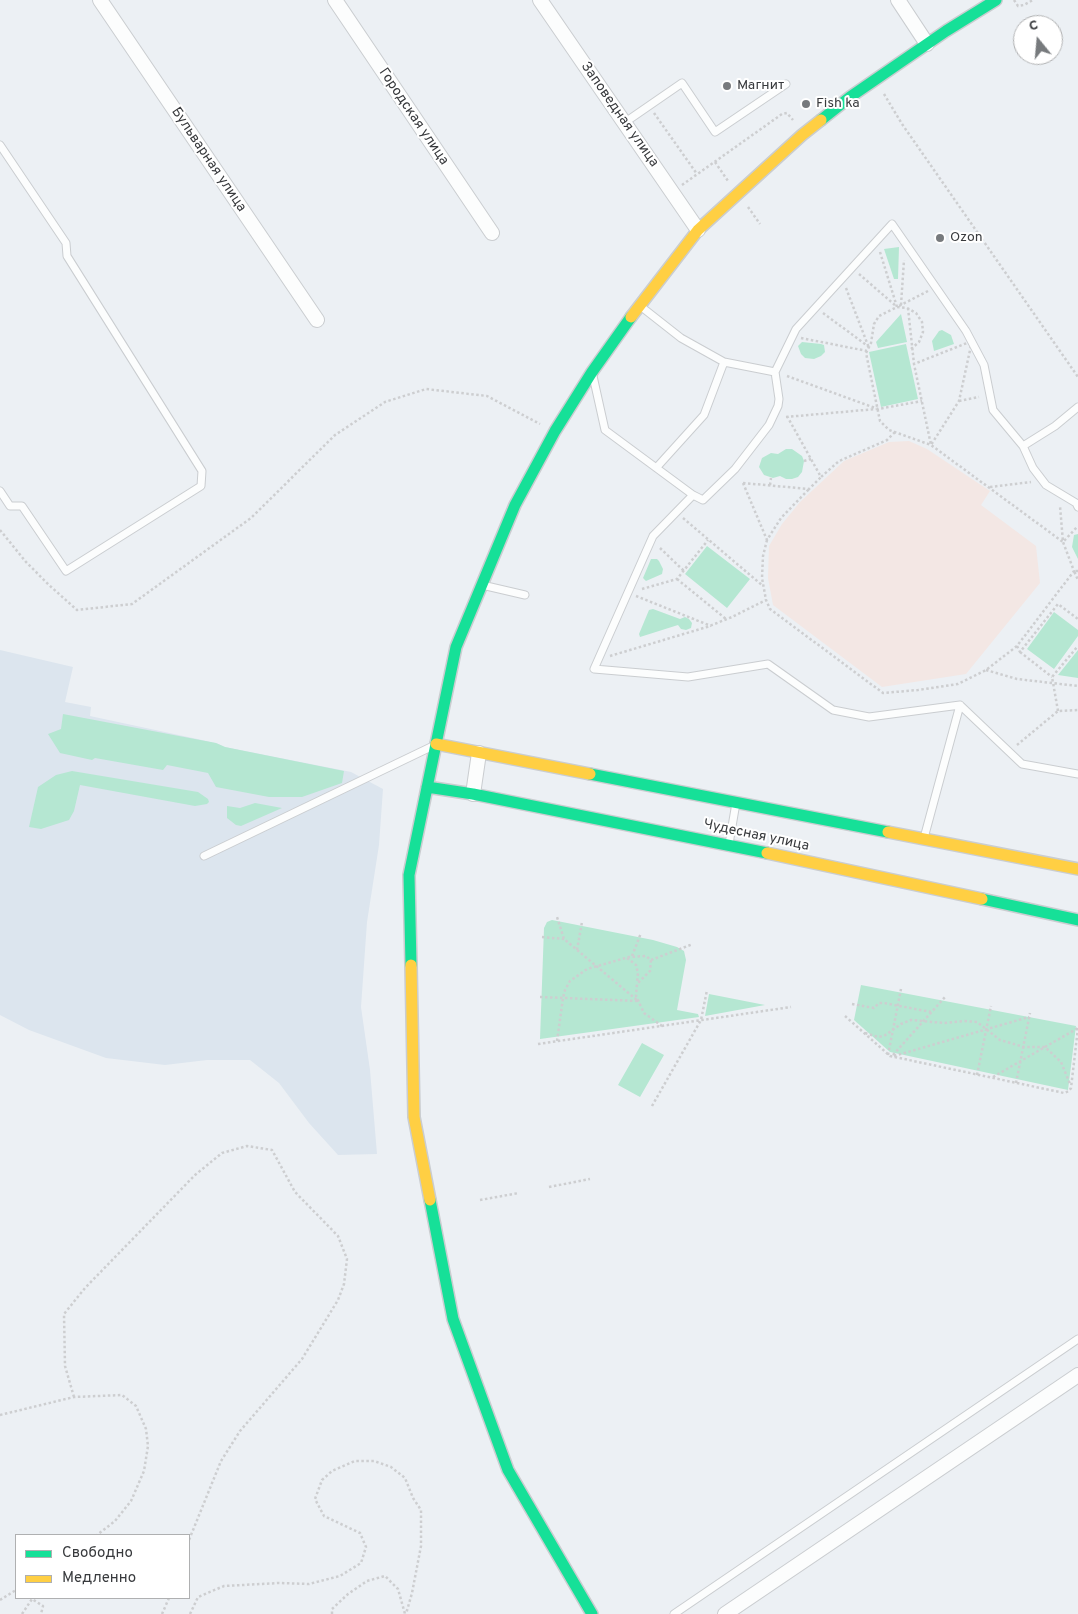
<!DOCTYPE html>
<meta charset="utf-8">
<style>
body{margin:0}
#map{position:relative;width:1078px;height:1614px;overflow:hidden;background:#ecf0f4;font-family:Overpass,sans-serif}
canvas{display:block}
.legend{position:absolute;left:15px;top:1534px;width:175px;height:65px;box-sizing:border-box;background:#fff;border:1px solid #afb0b1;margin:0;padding:6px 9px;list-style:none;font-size:15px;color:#383a3d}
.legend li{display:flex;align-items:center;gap:10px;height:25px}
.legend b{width:25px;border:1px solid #afb0b1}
.north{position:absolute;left:1013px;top:15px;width:50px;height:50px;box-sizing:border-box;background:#fff;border:1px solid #afb0b1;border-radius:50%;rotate:343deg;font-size:14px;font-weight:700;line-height:20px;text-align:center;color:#383a3d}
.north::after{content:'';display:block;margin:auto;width:18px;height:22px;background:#777a7d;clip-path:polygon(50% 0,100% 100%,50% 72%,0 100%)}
</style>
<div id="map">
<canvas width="1078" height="1614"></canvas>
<ul class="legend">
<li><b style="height:6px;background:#16e098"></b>Свободно</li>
<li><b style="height:6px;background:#ffcf43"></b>Медленно</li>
</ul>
<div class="north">С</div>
</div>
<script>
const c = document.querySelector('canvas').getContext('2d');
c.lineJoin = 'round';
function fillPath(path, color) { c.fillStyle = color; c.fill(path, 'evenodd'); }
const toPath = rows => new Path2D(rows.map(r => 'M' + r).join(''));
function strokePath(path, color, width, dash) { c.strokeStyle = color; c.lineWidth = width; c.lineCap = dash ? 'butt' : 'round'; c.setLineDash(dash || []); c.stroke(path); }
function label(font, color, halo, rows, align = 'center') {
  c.font = font + ' Overpass,sans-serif'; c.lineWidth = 4; c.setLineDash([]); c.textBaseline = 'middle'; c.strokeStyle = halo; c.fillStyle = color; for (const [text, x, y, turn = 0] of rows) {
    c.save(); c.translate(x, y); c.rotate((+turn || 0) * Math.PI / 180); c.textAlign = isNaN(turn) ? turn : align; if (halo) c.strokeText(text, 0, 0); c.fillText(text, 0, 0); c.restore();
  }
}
fillPath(toPath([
 [0,650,73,667,65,702,91,707,90,716,216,743,225,747,351,772,383,789,379,845,367,922,361,1007,370,1070,377,1154,338,1155,309,1123,279,1083,250,1060,207,1060,165,1065,106,1058,29,1030,0,1015]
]), '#dce5ee');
fillPath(toPath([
 [909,441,927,449,990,491,981,505,1036,546,1040,583,966,674,882,687,773,605,768,578,769,546,782,524,800,502,844,461,889,442]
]), '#f3e7e4');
fillPath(toPath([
 [899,247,898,279,894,279,884,249],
 [901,314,907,342,878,348,876,342],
 [942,330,951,335,954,344,934,351,932,341,939,331],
 [802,342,821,344,824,345,825,352,821,356,814,359,805,358,801,354,798,346],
 [906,344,918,399,881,407,869,352],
 [786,449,792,449,802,456,804,461,802,472,798,477,792,479,786,479,780,476,773,478,764,475,759,467,762,458,771,453,778,454],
 [1078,534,1078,559,1072,547,1074,535],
 [707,546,750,579,727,608,685,574],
 [651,559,657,559,659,561,663,569,662,574,646,581,643,578],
 [653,609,680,619,685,617,689,619,692,623,691,628,686,630,681,629,678,625,640,637,639,634,649,610],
 [1054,612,1078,630,1078,636,1054,669,1027,649],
 [1078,650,1078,678,1058,675],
 [63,714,216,743,225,747,344,771,342,783,302,797,269,797,216,787,208,773,167,765,163,770,95,758,92,760,60,753,48,734,61,729],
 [72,771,198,792,208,799,209,802,207,804,195,806,80,785,74,811,69,820,41,829,29,827,38,787,56,775],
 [255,803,282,808,241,826,236,825,227,818,227,806,240,808],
 [552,920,653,940,677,947,684,951,686,960,677,1010,698,1014,699,1017,540,1039,544,928,547,922],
 [861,985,1076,1026,1068,1090,890,1052,854,1020],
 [709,994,765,1005,705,1016],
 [642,1043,664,1055,640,1097,618,1085]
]), '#b5e7d2');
const lane = toPath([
 [624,123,682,83,715,132,786,84],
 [0,145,66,243,67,256,202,471,201,486,66,571,22,506,10,506,0,491],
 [639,305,681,338,724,362,775,372,796,329,892,224,966,331,984,365,993,410,1023,446,1033,468,1046,485,1076,503,1078,507],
 [593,376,605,430,693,495,653,536,594,669,688,677,768,664,833,710,869,717,960,705,1022,764,1078,774],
 [1023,446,1055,426,1078,407],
 [657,467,704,415,724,362],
 [693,495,703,500,735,469,769,425,778,406,779,399,775,372],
 [482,585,525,595],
 [924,838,960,705],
 [729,844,736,803],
 [204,856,433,746],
 [674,1614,1078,1339]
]);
const street = toPath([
 [100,0,317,320],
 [335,0,492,233],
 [540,0,698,230],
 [898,0,927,44],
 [473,794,479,753],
 [725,1614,1078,1375]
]);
const fast = toPath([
 [821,120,850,97,946,31,996,0],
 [590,774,888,832],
 [427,787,473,794,767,853],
 [982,899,1078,920],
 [411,965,409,875,456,647,515,505,555,431,592,372,631,317],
 [430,1200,453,1319,508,1470,592,1614]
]);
const slow = toPath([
 [631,317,698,230,802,135,821,120],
 [436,744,590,774],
 [888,832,1078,869],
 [767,853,982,899],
 [411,965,414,1117,430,1200]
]);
strokePath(lane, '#cacdd0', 9);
strokePath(street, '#cacdd0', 16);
strokePath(fast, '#cacdd0', 14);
strokePath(slow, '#cacdd0', 14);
strokePath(toPath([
 [1014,0,1018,6,1024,5,1033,0],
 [884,94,902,124,1078,377],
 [654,113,697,174],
 [715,162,728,181],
 [682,185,782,114,787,113,793,120],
 [748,207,760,224],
 [880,252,897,307,928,291],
 [859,274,896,306],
 [846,288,869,348],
 [901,305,904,260],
 [908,308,914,364],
 [823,313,869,347],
 [801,338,867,351],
 [972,341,959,401,931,445,914,364,972,341],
 [911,349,919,342,923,332,922,322,916,313,907,308,897,307,879,316,874,324,871,343,866,353,880,421,889,430,931,445,1063,542,1078,526],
 [787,376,878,409,922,401],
 [959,401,979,397],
 [787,416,821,477,839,461,887,440,895,432],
 [786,417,876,409],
 [804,461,811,459],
 [743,483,767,540,781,518,809,489],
 [743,483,809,489,821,477],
 [770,485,771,478],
 [990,487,1031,482],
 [683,518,763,586],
 [0,530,26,562,49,585,77,610,132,604,251,518,335,435,385,402,426,389,487,396,540,424],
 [767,540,763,556,762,578,766,600,770,609,883,693,918,690,958,684,986,670,1017,646,1074,571,1063,542,1060,506],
 [660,548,684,571],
 [1078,571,1074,571,1078,580],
 [677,579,726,619],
 [642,589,677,579,708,540],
 [636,596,711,626],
 [1017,646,1020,652,1058,604,1078,619],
 [1020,652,1052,677],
 [610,656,707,627,732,617,766,600],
 [986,670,1017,679,1078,686],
 [1058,711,1052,677,1078,646],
 [1017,745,1058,711,1078,710],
 [542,937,564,939],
 [577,950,582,922],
 [632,956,641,933],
 [627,958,636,965,638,973,637,983],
 [651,960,693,944],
 [540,997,638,1001,564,939,557,917],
 [852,1004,874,1008,879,1003,884,1003,931,1012],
 [845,1016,890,1056,1064,1093,1069,1091,1071,1088,1078,1028],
 [865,1033,878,1037,884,1036,901,1024,911,1020,944,1023,964,1021,977,1022,1000,1040,1024,1047,1045,1047,1061,1062,1070,1084],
 [557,1041,563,998,565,990,570,981,587,969,629,957,646,956,651,960,650,971,637,984,636,996,644,1013,662,1026],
 [538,1044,791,1007],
 [888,1055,901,989],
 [893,1055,945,997],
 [894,1056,1029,1017],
 [977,1075,991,1006],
 [993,1077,1078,1028],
 [1016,1083,1030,1013],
 [652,1106,701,1020,707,990],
 [549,1187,590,1179],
 [480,1200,519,1193],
 [74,1397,65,1366,64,1314,85,1288,195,1175,222,1153,247,1146,272,1150,295,1192,338,1236,347,1259,344,1284,338,1300,302,1359,240,1431,221,1461,189,1540],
 [0,1415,74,1397,122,1395,136,1406,146,1429,148,1446,144,1471,131,1501,115,1521,97,1535],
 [0,1600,16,1590],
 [22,1614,32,1599,43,1606,41,1614],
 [162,1614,169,1598],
 [190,1614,198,1597,224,1586,279,1583,309,1584,340,1576,361,1563,366,1547,360,1533,324,1516,315,1499,322,1480,332,1471,355,1461,374,1461,391,1467,405,1478,413,1498,421,1510,421,1546,412,1593,406,1614],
 [332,1614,332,1609,348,1594,367,1581,385,1576,398,1589,405,1614]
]), '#cdced0', 2.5, [2.5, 2.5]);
strokePath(lane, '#fcfdfd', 7);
strokePath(street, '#fcfdfd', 14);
strokePath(fast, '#16e098', 11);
strokePath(slow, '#ffcf43', 11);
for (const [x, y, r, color] of [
 [727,86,5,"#777a7d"],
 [806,104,5,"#777a7d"],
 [940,238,5,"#777a7d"]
]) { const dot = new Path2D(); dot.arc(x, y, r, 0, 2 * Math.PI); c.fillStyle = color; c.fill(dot); strokePath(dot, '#fff', 2); }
label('14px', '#383a3d', '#fff', [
 ["Магнит",737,86],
 ["Fish ka",816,104],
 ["Ozon",950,238]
], 'left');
label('14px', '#383a3d', '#fff', [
 ["Заповедная улица",619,115,55],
 ["Городская улица",413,117,56],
 ["Бульварная улица",208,160,56],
 ["Чудесная улица",756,836,12]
]);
</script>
